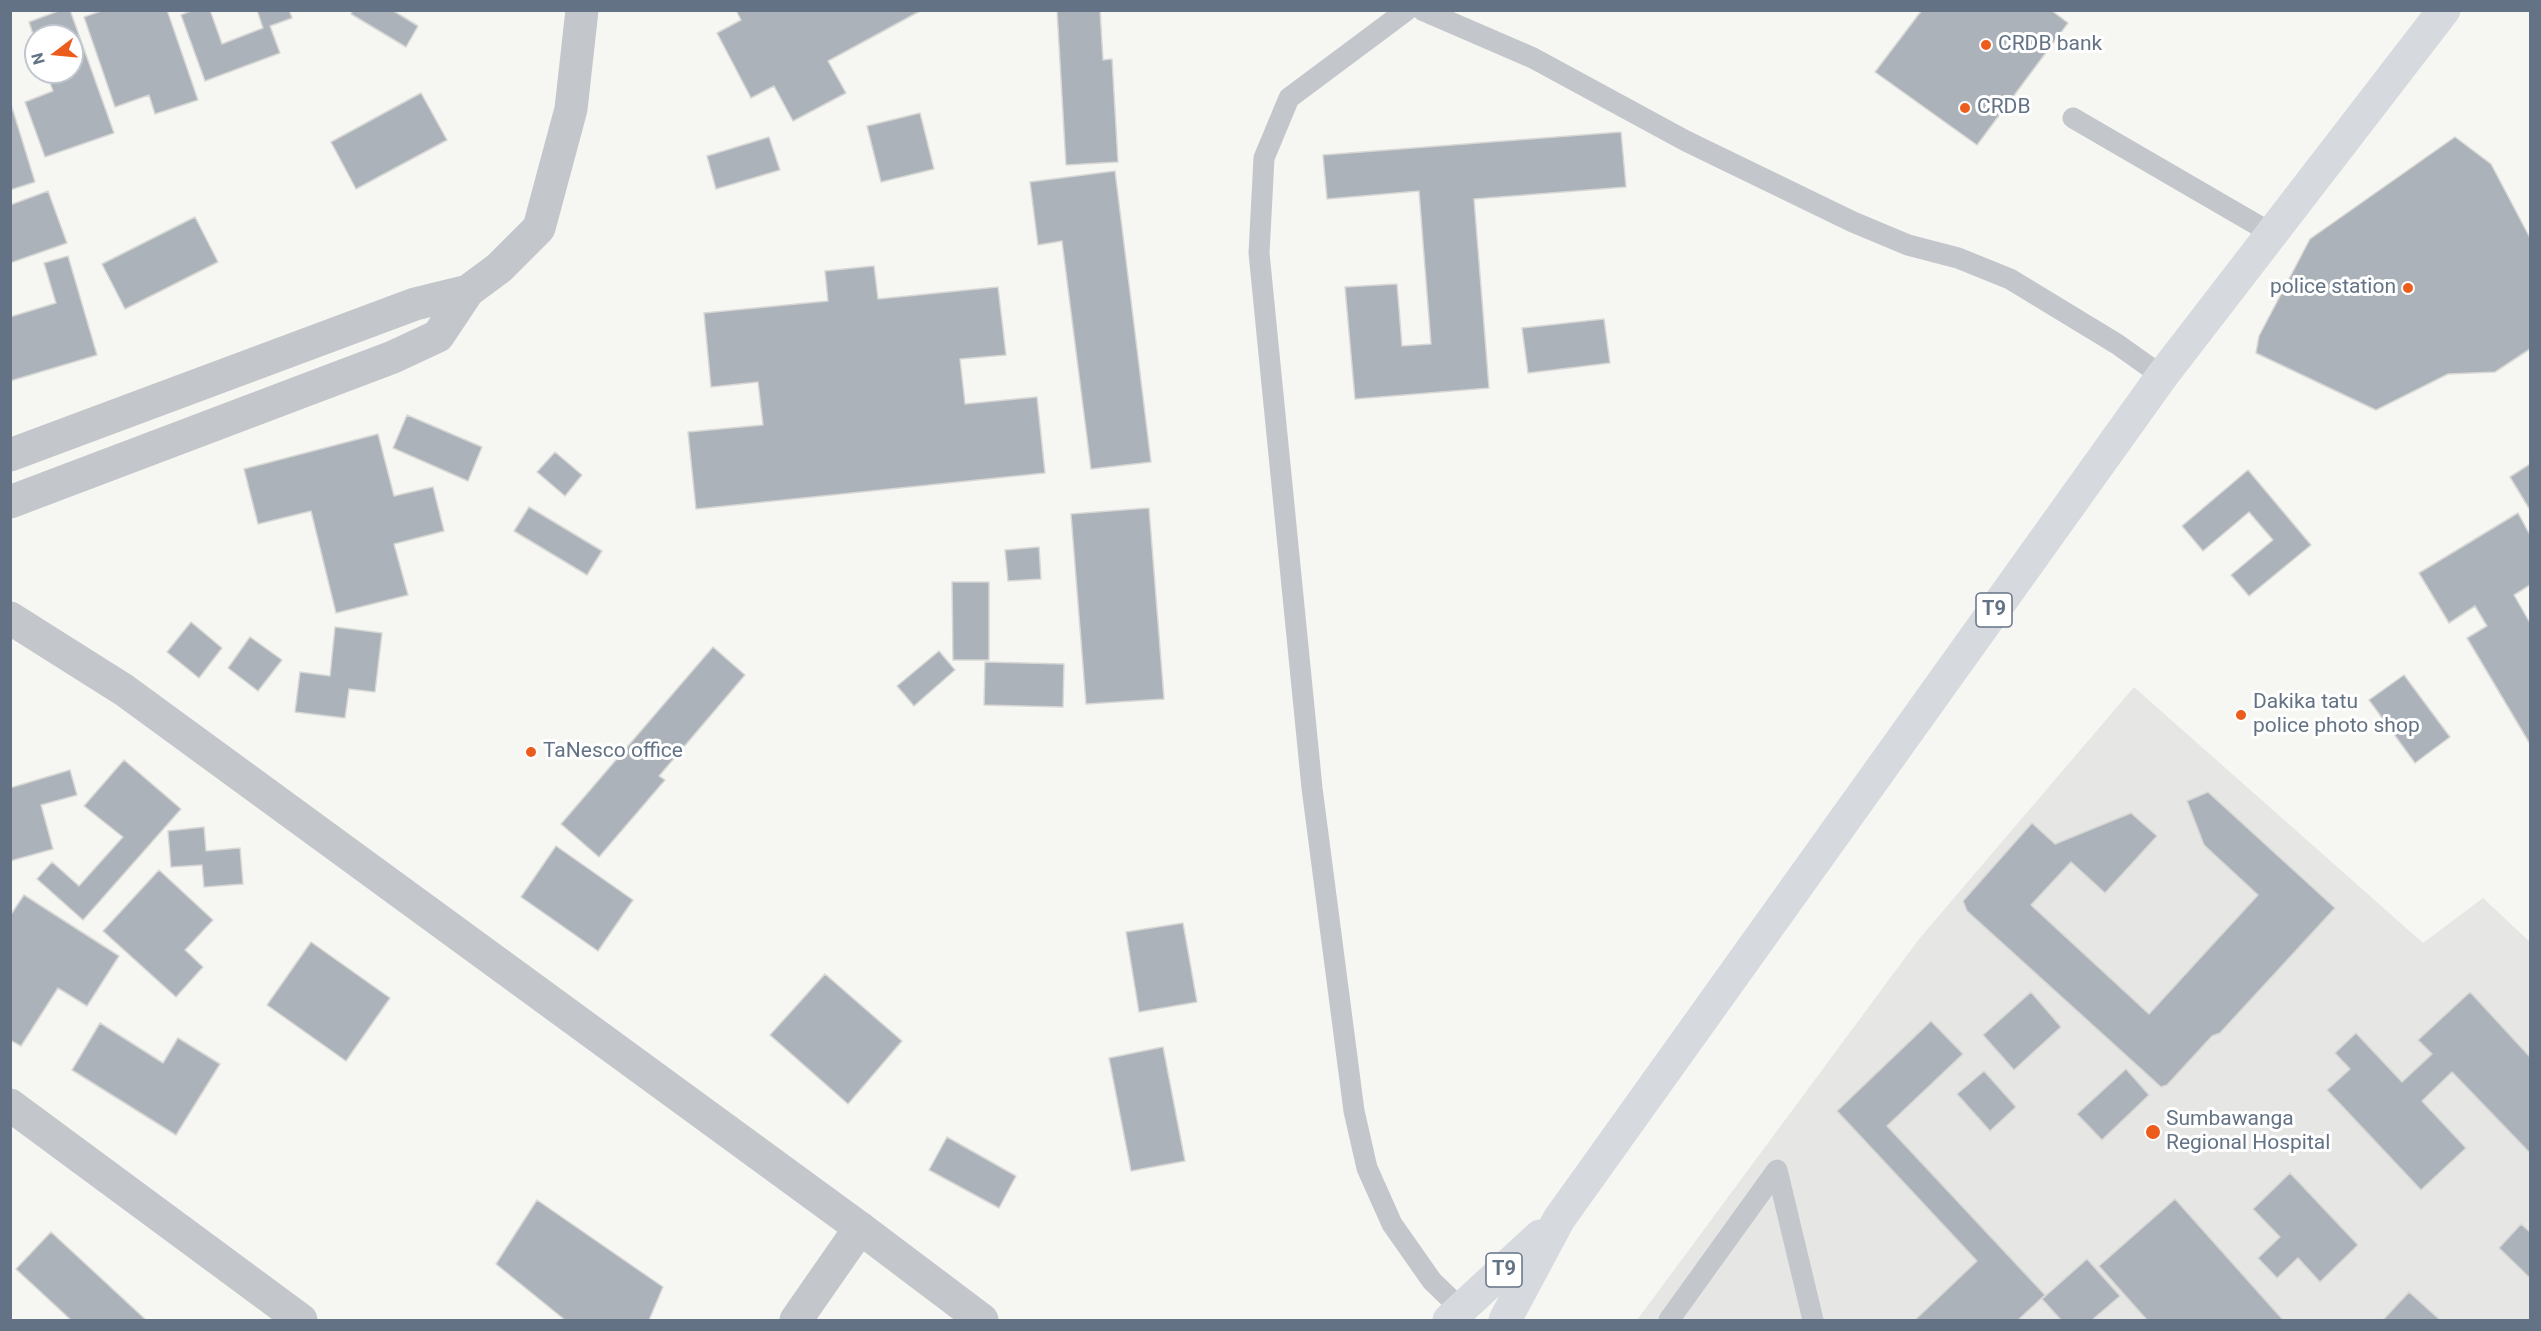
<!DOCTYPE html>
<style>
body{margin:0}
#map{position:relative;width:2541px;height:1331px;overflow:hidden;background:#f6f6f2;font-family:Roboto,sans-serif}
canvas{display:block}
.frame{position:absolute;inset:0;border:12px solid #637385;pointer-events:none}
.north{position:absolute;left:24px;top:24px;width:60px;height:60px;box-sizing:border-box;background:#fff;border:2px solid #c1c7ce;border-radius:50%;rotate:254deg;font-size:16px;font-weight:700;line-height:24px;text-align:center;color:#637385}
.north::after{content:'';display:block;margin:auto;width:21px;height:27px;background:#ec5c1c;clip-path:polygon(50% 0,100% 100%,50% 72%,0 100%)}
</style>
<div id="map">
<canvas width="2541" height="1331"></canvas>
<div class="frame"></div>
<div class="north">N</div>
</div>
<script>
const c = document.querySelector('canvas').getContext('2d');
c.lineJoin = 'round';
function fillPath(path, color) { c.fillStyle = color; c.fill(path, 'evenodd'); }
const toPath = rows => new Path2D(rows.map(r => 'M' + r).join(''));
function strokePath(path, color, width, dash) { c.strokeStyle = color; c.lineWidth = width; c.lineCap = dash ? 'butt' : 'round'; c.setLineDash(dash || []); c.stroke(path); }
function label(font, color, halo, rows, align = 'center') {
  c.font = font + ' Roboto,sans-serif'; c.lineWidth = 6; c.setLineDash([]); c.textBaseline = 'middle'; c.strokeStyle = halo; c.fillStyle = color; for (const [text, x, y, turn = 0] of rows) {
    c.save(); c.translate(x, y); c.rotate((+turn || 0) * Math.PI / 180); c.textAlign = isNaN(turn) ? turn : align; if (halo) c.strokeText(text, 0, 0); c.fillText(text, 0, 0); c.restore();
  }
}
fillPath(toPath([
 [2134,687,2423,943,2483,898,2530,942,2530,1320,1637,1320,1919,939]
]), '#e6e7e5');
const building = toPath([
 [61,10,70,10,114,133,45,157,25,102,53,91,46,72,72,72,72,36,36,36,36,43,29,22,61,10],
 [104,10,167,10,198,100,155,114,149,95,115,107,84,17,104,10],
 [193,10,210,10,222,44,263,28,257,10,289,10,292,18,270,26,280,53,205,81,181,15,193,10],
 [353,10,392,10,418,26,406,47,351,14,353,10],
 [736,10,922,10,828,61,846,93,793,121,774,86,751,98,717,33,741,20,736,10],
 [1057,10,1100,10,1103,60,1112,59,1118,162,1066,165,1057,10],
 [1922,10,2051,10,2068,23,1977,145,1875,72,1922,10],
 [421,93,447,140,356,189,331,142,421,93],
 [10,101,35,182,10,190,10,101],
 [920,113,934,169,881,182,867,126,920,113],
 [1621,132,1626,187,1474,199,1489,388,1355,399,1345,287,1397,284,1402,346,1431,344,1419,191,1327,199,1323,155,1621,132],
 [769,137,780,170,716,189,707,156,769,137],
 [2455,137,2491,164,2530,238,2530,349,2495,372,2448,374,2376,410,2256,353,2259,336,2310,239,2455,137],
 [1115,171,1151,462,1091,469,1062,241,1038,245,1030,182,1115,171],
 [48,191,67,243,10,263,10,205,48,191],
 [195,217,218,262,125,309,102,264,195,217],
 [68,256,97,355,10,381,10,317,56,303,44,263,68,256],
 [874,266,878,299,998,287,1006,355,960,359,965,404,1037,397,1045,473,696,509,688,432,763,425,758,382,711,387,704,313,828,301,825,271,874,266],
 [1604,319,1610,363,1528,373,1522,328,1604,319],
 [407,415,482,447,468,481,393,448,407,415],
 [378,434,394,496,433,487,444,531,394,544,408,595,336,613,311,511,258,524,244,469,378,434],
 [555,452,582,475,565,496,537,472,555,452],
 [2530,464,2530,510,2510,477,2530,464],
 [2248,470,2311,545,2249,596,2231,575,2273,540,2249,512,2203,551,2182,526,2248,470],
 [529,507,602,551,587,575,514,531,529,507],
 [1149,508,1164,699,1086,704,1071,514,1149,508],
 [2518,513,2530,535,2530,585,2514,595,2530,623,2530,744,2467,638,2487,626,2475,606,2449,623,2419,573,2518,513],
 [1039,547,1041,579,1008,581,1005,550,1039,547],
 [952,582,989,582,989,660,953,660,952,582],
 [191,622,222,648,199,678,167,652,191,622],
 [335,627,382,633,375,692,349,689,345,718,295,712,300,672,330,676,335,627],
 [250,637,282,660,258,691,228,668,250,637],
 [713,647,745,675,659,776,665,780,599,857,561,824,713,647],
 [939,651,955,670,914,706,897,686,939,651],
 [985,662,1064,664,1063,707,984,705,985,662],
 [2404,675,2450,737,2415,763,2369,700,2404,675],
 [124,760,181,809,83,920,37,879,52,862,79,886,123,837,84,806,124,760],
 [70,770,77,795,41,805,53,849,10,861,10,788,70,770],
 [2208,792,2335,908,2220,1033,2212,1036,2167,1085,2161,1087,1967,911,1963,901,2032,823,2055,844,2131,813,2157,836,2105,893,2071,862,2031,905,2149,1014,2258,895,2204,845,2187,801,2208,792],
 [204,827,206,851,240,848,243,884,204,887,202,865,171,867,168,831,204,827],
 [556,846,633,900,598,951,521,897,556,846],
 [159,870,213,920,185,950,203,967,176,997,103,931,159,870],
 [24,895,119,956,87,1006,58,988,21,1046,10,1040,10,916,24,895],
 [1183,923,1197,1002,1139,1012,1126,932,1183,923],
 [311,942,390,998,346,1061,267,1005,311,942],
 [825,974,902,1041,848,1104,770,1035,825,974],
 [2031,992,2061,1027,2014,1070,1983,1035,2031,992],
 [2470,992,2530,1057,2530,1153,2452,1072,2422,1101,2466,1148,2421,1190,2327,1090,2350,1069,2335,1053,2356,1033,2402,1082,2432,1054,2418,1040,2470,992],
 [1931,1021,1963,1054,1887,1126,2045,1295,2018,1320,1915,1320,1977,1261,1837,1111,1931,1021],
 [100,1023,163,1063,178,1038,220,1064,176,1135,72,1070,100,1023],
 [1163,1047,1185,1161,1131,1171,1109,1058,1163,1047],
 [2126,1069,2149,1095,2102,1140,2077,1114,2126,1069],
 [1984,1071,2016,1107,1990,1131,1957,1094,1984,1071],
 [947,1137,1016,1176,999,1208,929,1170,947,1137],
 [2290,1173,2358,1245,2320,1282,2298,1258,2277,1278,2258,1258,2280,1237,2253,1209,2290,1173],
 [2175,1199,2283,1320,2147,1320,2099,1266,2175,1199],
 [537,1200,663,1287,649,1320,565,1320,496,1264,537,1200],
 [2521,1224,2530,1232,2530,1278,2499,1248,2521,1224],
 [51,1232,146,1320,71,1320,16,1269,51,1232],
 [2087,1259,2120,1296,2092,1320,2061,1320,2042,1299,2087,1259],
 [2409,1292,2440,1320,2383,1320,2409,1292]
]);
fillPath(building, '#abb2b9');
strokePath(building, '#d7d7d5', 1.5);
strokePath(toPath([
 [1407,10,1289,98,1264,158,1259,253,1312,788,1354,1111,1367,1168,1392,1224,1432,1281,1461,1309],
 [1422,10,1533,58,1686,141,1853,222,1908,245,1958,258,2010,279,2117,344,2162,376],
 [2073,118,2271,233],
 [1669,1320,1777,1170,1813,1320]
]), '#c3c6ca', 21);
strokePath(toPath([
 [10,455,415,304,468,291],
 [10,502,393,357,438,336,468,291,499,268,539,228,571,109,582,10],
 [10,1105,301,1320],
 [796,1320,860,1228]
]), '#c3c6ca', 33);
strokePath(toPath([
 [10,618,124,690,860,1228,982,1320]
]), '#c3c6ca', 33);
strokePath(toPath([
 [1449,1320,1540,1236],
 [1505,1320,1559,1219,2162,376,2444,10]
]), '#d6dadf', 33);
for (const [x, y, r, color] of [
 [1986,45,6,"#ec5c1c"],
 [1965,108,6,"#ec5c1c"],
 [2408,288,6,"#ec5c1c"],
 [2241,715,6,"#ec5c1c"],
 [531,752,6,"#ec5c1c"],
 [2153,1132,8,"#ec5c1c"]
]) { const dot = new Path2D(); dot.arc(x, y, r, 0, 2 * Math.PI); c.fillStyle = color; c.fill(dot); strokePath(dot, '#fff', 2); }
for (const [x, y, w] of [
 [1994,610,36],
 [1504,1270,36]
]) { const box = new Path2D(); box.roundRect(x - w / 2, y - 17, w, 34, 4.5); c.fillStyle = '#fff'; c.fill(box); strokePath(box, '#637385', 1.5); }
label('bold 20px', '#637385', null, [
 ["T9",1994,610],
 ["T9",1504,1270]
]);
label('21px', '#637385', '#fff', [
 ["CRDB bank",1998,45],
 ["CRDB",1977,108],
 ["police station",2396,288,"right"],
 ["Dakika tatu",2253,703],
 ["police photo shop",2253,727],
 ["TaNesco office",543,752],
 ["Sumbawanga",2166,1120],
 ["Regional Hospital",2166,1144]
], 'left');
</script>
